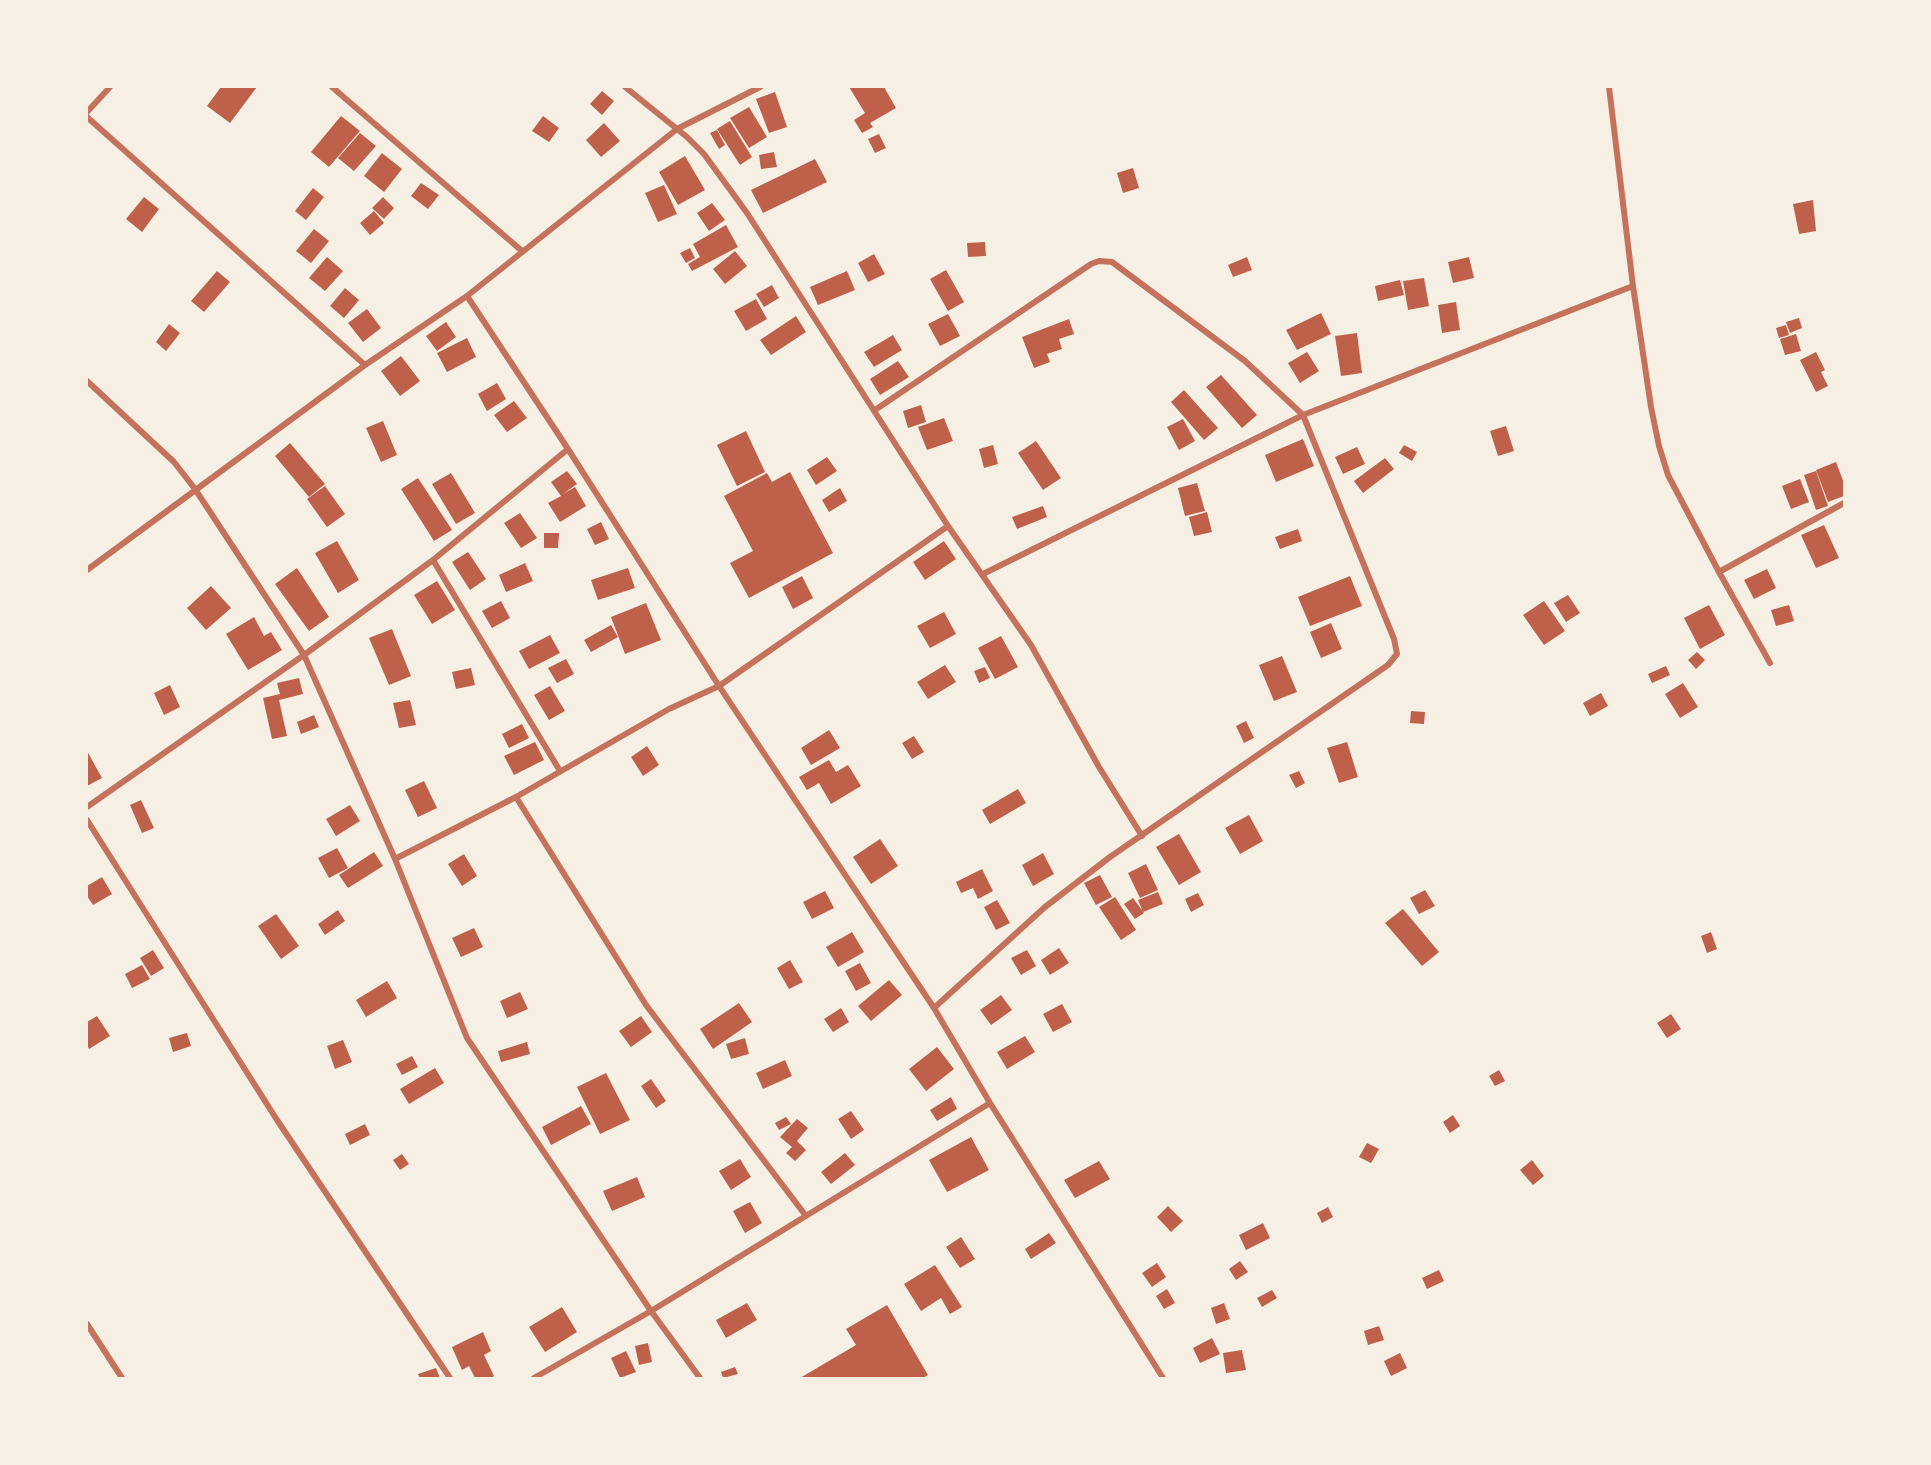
<!DOCTYPE html>
<style>
body{margin:0}
#map{position:relative;width:1931px;height:1465px;overflow:hidden;background:#f6efe4;font-family:Signika,sans-serif}
canvas{display:block}
.frame{position:absolute;inset:0;border:88px solid #f6efe4;pointer-events:none}
</style>
<div id="map">
<canvas width="1931" height="1465"></canvas>
<div class="frame"></div>
</div>
<script>
const c = document.querySelector('canvas').getContext('2d');
c.lineJoin = 'round';
function fillPath(path, color) { c.fillStyle = color; c.fill(path, 'evenodd'); }
const toPath = rows => new Path2D(rows.map(r => 'M' + r).join(''));
function strokePath(path, color, width, dash) { c.strokeStyle = color; c.lineWidth = width; c.lineCap = dash ? 'butt' : 'round'; c.setLineDash(dash || []); c.stroke(path); }
fillPath(toPath([
 [221,87,257,87,230,123,207,106],
 [849,87,884,87,896,108,870,123,873,127,862,133,854,120,865,113],
 [602,91,614,101,602,115,590,104],
 [775,92,787,127,769,133,756,99],
 [749,107,767,137,749,148,730,118],
 [341,116,360,131,329,167,311,152],
 [543,116,559,128,549,142,532,131],
 [730,121,752,157,740,165,717,129],
 [604,123,620,141,601,157,586,140],
 [717,130,725,145,719,149,710,133],
 [360,133,376,146,354,171,338,158],
 [879,134,886,148,875,153,868,139],
 [774,152,777,167,761,169,759,155],
 [382,153,402,169,384,192,364,176],
 [685,156,705,190,678,205,659,172],
 [815,159,827,182,763,213,751,190],
 [1133,168,1139,188,1123,193,1117,173],
 [421,183,439,195,428,209,411,196],
 [664,185,677,214,658,222,645,193],
 [313,188,324,197,306,220,295,211],
 [144,197,159,209,142,232,126,219],
 [383,197,394,208,384,219,372,208],
 [1813,200,1816,231,1799,234,1793,204],
 [712,203,725,220,709,231,697,213],
 [374,211,384,223,370,235,360,223],
 [726,225,738,247,692,271,688,264,700,257,693,244],
 [314,229,329,241,311,263,296,251],
 [985,242,986,256,968,257,967,243],
 [690,248,695,258,686,263,680,253],
 [735,251,747,266,725,284,713,269],
 [874,254,885,274,868,282,858,263],
 [327,257,343,271,325,291,309,278],
 [1247,257,1252,270,1233,277,1228,265],
 [1469,257,1474,278,1453,283,1448,262],
 [946,270,964,302,948,311,930,279],
 [217,271,230,282,204,312,191,301],
 [847,271,855,290,818,305,810,287],
 [1424,278,1429,306,1408,310,1403,281],
 [1400,280,1404,295,1378,301,1375,286],
 [772,285,779,298,764,307,756,294],
 [345,288,359,300,344,318,330,306],
 [756,299,767,319,746,331,734,311],
 [1456,302,1460,330,1442,333,1438,305],
 [367,309,381,328,363,342,348,323],
 [1321,313,1331,334,1297,350,1286,330],
 [948,314,960,336,940,346,928,324],
 [796,316,806,332,771,355,760,340],
 [1799,318,1802,328,1790,333,1786,322],
 [1069,319,1074,334,1059,339,1062,349,1047,354,1050,362,1034,368,1022,337],
 [446,322,456,337,437,351,426,336],
 [169,324,180,333,166,351,156,342],
 [1786,325,1789,335,1779,338,1776,328],
 [1357,333,1362,373,1341,376,1335,336],
 [1796,334,1801,351,1785,355,1780,339],
 [893,335,902,350,874,367,864,352],
 [467,338,476,357,447,372,437,353],
 [1307,352,1319,371,1300,383,1288,363],
 [1816,352,1825,370,1821,372,1828,386,1816,392,1800,360],
 [401,356,420,381,400,396,381,371],
 [898,361,909,377,880,395,870,379],
 [1221,375,1257,415,1242,428,1206,387],
 [497,383,506,399,487,411,478,394],
 [1184,390,1218,428,1204,440,1171,402],
 [514,401,527,418,507,432,494,415],
 [921,405,926,422,908,428,903,411],
 [944,418,953,441,927,450,918,427],
 [1183,419,1195,441,1179,450,1167,427],
 [383,421,397,455,381,462,366,428],
 [1506,426,1514,451,1498,456,1490,431],
 [746,431,765,472,737,486,717,445],
 [1303,439,1314,466,1276,482,1265,455],
 [1036,441,1061,478,1043,490,1018,453],
 [290,443,325,484,309,497,275,456],
 [993,445,998,464,984,468,979,449],
 [1404,445,1417,452,1412,461,1399,453],
 [1357,447,1365,464,1343,474,1335,457],
 [827,457,837,471,816,485,807,470],
 [1385,458,1394,469,1363,493,1354,481],
 [1836,462,1844,483,1844,496,1828,502,1816,470],
 [567,471,577,484,563,494,575,487,586,506,560,522,548,503,561,496,551,482],
 [1816,471,1828,506,1816,510,1804,475],
 [790,472,833,553,749,598,730,563,753,551,724,496,767,473,772,482],
 [451,473,475,513,456,524,432,484],
 [418,478,452,530,434,541,401,489],
 [1800,479,1809,502,1791,509,1782,486],
 [1197,483,1205,511,1185,516,1178,488],
 [325,486,345,514,327,527,307,499],
 [840,488,847,501,829,512,822,500],
 [1043,506,1047,517,1017,529,1012,517],
 [1207,512,1212,532,1194,536,1189,517],
 [520,513,537,538,521,548,504,523],
 [601,522,609,539,595,545,587,529],
 [1824,525,1839,558,1816,568,1801,535],
 [1298,529,1302,541,1280,549,1275,537],
 [544,533,559,533,558,548,544,548],
 [337,541,359,580,338,593,315,553],
 [944,541,956,559,925,580,913,562],
 [468,552,486,579,470,590,452,562],
 [525,563,533,581,506,592,499,575],
 [297,568,329,617,309,631,275,584],
 [628,568,635,588,598,600,591,580],
 [1767,569,1776,588,1754,599,1744,580],
 [802,576,813,598,793,609,782,587],
 [1350,576,1362,606,1310,626,1298,597],
 [437,581,455,610,432,624,414,595],
 [211,586,231,608,206,630,187,608],
 [1568,595,1580,613,1566,622,1554,603],
 [501,601,510,618,492,628,482,611],
 [1544,601,1565,631,1544,645,1523,615],
 [646,603,661,640,625,654,611,617],
 [1709,605,1725,635,1700,649,1684,618],
 [1789,605,1794,621,1776,626,1771,610],
 [944,612,956,634,930,648,917,626],
 [254,617,264,636,271,632,282,650,248,670,226,634],
 [1331,623,1342,649,1321,658,1310,632],
 [611,625,618,637,591,652,584,640],
 [392,629,411,676,389,685,369,638],
 [550,635,560,653,529,669,519,651],
 [1001,636,1018,667,995,679,978,648],
 [1697,652,1705,660,1696,669,1688,660],
 [1282,656,1297,692,1274,701,1259,665],
 [566,659,574,674,557,683,548,668],
 [945,665,956,682,928,699,917,682],
 [1666,666,1670,675,1652,683,1648,674],
 [985,667,990,678,979,683,974,671],
 [471,668,475,685,456,689,452,672],
 [299,678,303,694,279,700,287,736,272,739,263,698,280,694,277,683],
 [1683,683,1698,707,1680,718,1665,694],
 [170,685,180,707,164,715,154,693],
 [550,686,565,711,549,720,534,695],
 [1601,693,1608,706,1590,716,1583,703],
 [410,700,416,725,399,728,393,703],
 [1411,711,1425,712,1424,724,1410,723],
 [314,715,319,727,301,734,297,722],
 [1246,721,1254,738,1244,743,1236,726],
 [522,724,529,738,509,748,502,734],
 [829,730,840,748,811,765,801,748],
 [914,736,924,752,912,759,902,743],
 [535,742,544,760,514,775,504,756],
 [1347,742,1358,777,1339,783,1327,748],
 [647,746,659,765,643,776,631,757],
 [87,751,102,778,87,786],
 [829,760,836,772,848,765,861,786,831,804,819,783,807,790,799,777],
 [1299,771,1305,783,1296,788,1289,775],
 [424,781,437,808,418,817,405,790],
 [1018,789,1026,803,990,824,982,810],
 [141,800,154,828,142,833,130,805],
 [350,805,360,821,336,836,326,819],
 [1249,815,1263,841,1240,854,1225,828],
 [1179,834,1201,872,1179,885,1156,847],
 [880,839,898,866,871,884,853,857],
 [337,848,348,868,329,878,318,858],
 [374,852,383,866,348,888,339,875],
 [1043,853,1054,874,1033,886,1022,865],
 [464,854,477,876,462,886,448,864],
 [1146,864,1158,890,1140,898,1128,873],
 [982,869,993,891,978,899,973,888,961,893,956,882],
 [1100,875,1112,897,1096,905,1084,883],
 [102,877,112,894,93,905,87,896,87,886],
 [1425,890,1435,906,1419,914,1410,898],
 [825,891,834,908,812,919,803,902],
 [1158,892,1163,904,1143,912,1138,900],
 [1198,893,1204,905,1191,912,1185,899],
 [1115,897,1136,930,1121,940,1099,907],
 [1133,898,1144,913,1135,919,1124,904],
 [997,900,1010,923,996,930,984,907],
 [1403,909,1439,952,1422,966,1385,923],
 [338,910,345,921,325,935,318,924],
 [276,914,299,946,281,959,258,926],
 [474,928,483,947,461,957,452,938],
 [852,932,864,952,838,967,826,947],
 [1711,932,1717,949,1707,953,1701,936],
 [1059,948,1069,963,1050,975,1041,960],
 [153,950,164,968,151,976,140,958],
 [1027,950,1036,966,1021,975,1011,958],
 [790,960,803,982,789,989,777,968],
 [860,963,871,983,856,991,845,971],
 [142,965,150,979,132,988,125,974],
 [889,980,902,995,871,1021,858,1006],
 [387,981,397,998,366,1017,356,1000],
 [520,992,528,1009,507,1018,500,1001],
 [1001,995,1012,1010,991,1025,980,1010],
 [739,1003,752,1022,713,1049,700,1029],
 [1062,1004,1072,1022,1053,1032,1043,1014],
 [841,1008,849,1022,833,1032,824,1019],
 [1671,1014,1681,1029,1667,1038,1657,1023],
 [97,1016,110,1036,89,1049,87,1045,87,1022],
 [641,1016,652,1032,631,1047,619,1031],
 [187,1033,191,1046,173,1052,169,1038],
 [1025,1036,1035,1052,1007,1069,997,1052],
 [745,1038,749,1054,731,1059,726,1044],
 [343,1040,352,1062,335,1069,327,1046],
 [527,1042,530,1054,501,1062,498,1051],
 [937,1047,954,1069,926,1091,909,1069],
 [412,1056,418,1067,402,1075,396,1064],
 [785,1060,792,1076,763,1089,756,1073],
 [435,1068,444,1083,409,1104,400,1089],
 [1499,1070,1505,1081,1495,1086,1489,1076],
 [606,1073,630,1120,600,1134,577,1087],
 [651,1079,666,1101,656,1108,641,1086],
 [951,1097,957,1109,937,1121,930,1110],
 [581,1106,591,1124,551,1145,542,1127],
 [851,1111,864,1130,851,1139,838,1119],
 [1453,1115,1460,1126,1450,1133,1443,1122],
 [786,1117,791,1124,779,1130,775,1123],
 [797,1119,808,1128,797,1141,806,1150,795,1161,786,1153,792,1147,780,1137],
 [365,1124,370,1135,350,1145,345,1134],
 [971,1137,989,1170,947,1192,929,1160],
 [1367,1143,1379,1149,1371,1163,1359,1157],
 [845,1153,855,1165,831,1184,821,1172],
 [402,1154,409,1164,400,1170,393,1160],
 [740,1159,751,1177,731,1190,719,1171],
 [1532,1160,1544,1176,1533,1185,1520,1170],
 [1099,1161,1110,1179,1075,1198,1064,1180],
 [637,1177,645,1197,612,1211,603,1191],
 [750,1202,762,1223,745,1233,733,1211],
 [1168,1206,1183,1221,1171,1232,1157,1217],
 [1328,1207,1333,1217,1322,1223,1317,1213],
 [1263,1223,1270,1238,1246,1250,1239,1235],
 [1049,1233,1056,1243,1031,1259,1025,1249],
 [961,1237,975,1259,960,1268,946,1247],
 [1240,1261,1248,1272,1236,1280,1229,1269],
 [1157,1263,1166,1277,1152,1287,1142,1273],
 [935,1265,962,1307,950,1314,941,1298,921,1311,904,1284],
 [1439,1270,1444,1281,1427,1289,1422,1278],
 [1167,1289,1175,1303,1164,1309,1156,1296],
 [1272,1290,1277,1298,1262,1307,1257,1298],
 [747,1303,757,1320,726,1338,716,1320],
 [1224,1303,1230,1319,1216,1324,1211,1308],
 [887,1305,928,1375,923,1378,800,1378,856,1345,846,1329],
 [562,1307,577,1332,545,1352,529,1327],
 [1379,1326,1384,1340,1368,1345,1364,1331],
 [483,1332,491,1351,484,1355,494,1376,491,1378,475,1378,469,1366,462,1370,452,1347],
 [1212,1338,1220,1354,1200,1363,1193,1348],
 [648,1343,652,1362,639,1365,635,1346],
 [1242,1350,1246,1370,1226,1373,1223,1353],
 [626,1351,636,1372,620,1378,611,1358],
 [1400,1353,1407,1368,1391,1376,1384,1361],
 [735,1367,738,1374,723,1378,721,1372],
 [436,1368,440,1378,420,1378,418,1374]
]), '#bf614a');
strokePath(toPath([
 [332,87,522,251],
 [625,87,687,137,704,154,747,213,948,526,1031,645,1099,767,1142,836],
 [1609,87,1633,286,1651,407,1659,446,1668,475,1719,572,1770,663],
 [87,112,110,87],
 [87,117,365,365],
 [467,296,568,449,719,686,934,1008,990,1103,1163,1378],
 [87,381,174,462,195,489,304,655,395,859,467,1038,651,1311,700,1378],
 [875,410,1091,264,1099,261,1112,262,1245,361,1303,415,1394,639,1397,654,1388,665,1110,857,1045,907,934,1008],
 [433,560,560,771],
 [87,570,365,365,467,296,677,129,760,87],
 [1719,572,1844,503],
 [983,574,1303,415,1633,286],
 [516,797,646,1005,806,1216],
 [87,807,304,655,433,560,568,449],
 [87,820,277,1120,450,1378],
 [395,859,516,797,669,709,719,686,948,526],
 [87,1324,122,1378],
 [534,1378,651,1311,990,1103]
]), '#c5725c', 6);
</script>
